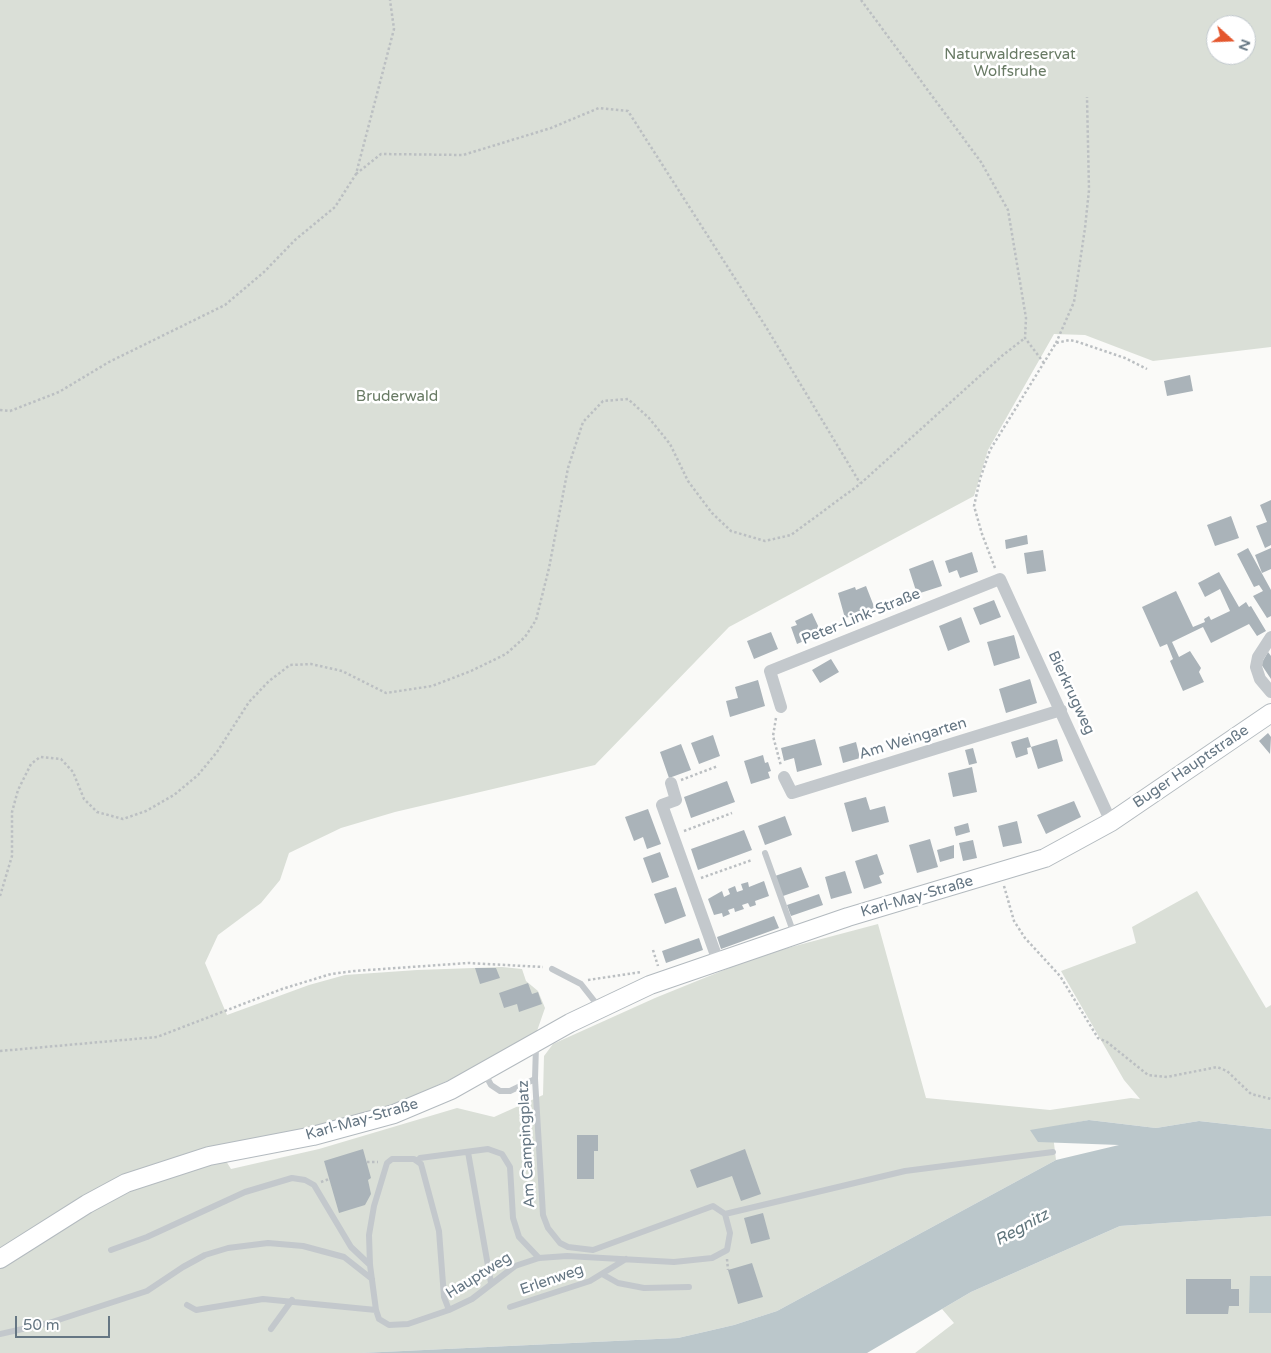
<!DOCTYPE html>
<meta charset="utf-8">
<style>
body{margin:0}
#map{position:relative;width:1271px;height:1353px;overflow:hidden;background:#fafaf8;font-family:"Varela Round",sans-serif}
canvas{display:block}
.north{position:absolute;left:1206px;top:15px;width:50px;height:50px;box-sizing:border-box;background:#fff;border:1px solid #c1c8cd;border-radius:50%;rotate:110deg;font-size:14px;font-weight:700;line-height:20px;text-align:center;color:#657683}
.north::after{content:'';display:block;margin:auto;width:18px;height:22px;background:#e4572e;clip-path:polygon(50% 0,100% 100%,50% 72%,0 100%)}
.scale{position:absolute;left:15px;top:1316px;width:95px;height:22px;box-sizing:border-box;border:2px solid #657683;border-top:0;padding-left:6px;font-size:15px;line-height:18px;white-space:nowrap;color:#657683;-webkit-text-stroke:4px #fff;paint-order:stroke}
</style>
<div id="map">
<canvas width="1271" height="1353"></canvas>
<div class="north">N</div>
<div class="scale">50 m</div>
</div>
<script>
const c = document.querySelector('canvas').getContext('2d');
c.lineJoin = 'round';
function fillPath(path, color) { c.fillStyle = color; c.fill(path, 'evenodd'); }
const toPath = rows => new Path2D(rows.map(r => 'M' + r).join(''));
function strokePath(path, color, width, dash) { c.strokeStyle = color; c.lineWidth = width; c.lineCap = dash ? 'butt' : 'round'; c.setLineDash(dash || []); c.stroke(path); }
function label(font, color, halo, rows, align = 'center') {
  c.font = font + ' "Varela Round",sans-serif'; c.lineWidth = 5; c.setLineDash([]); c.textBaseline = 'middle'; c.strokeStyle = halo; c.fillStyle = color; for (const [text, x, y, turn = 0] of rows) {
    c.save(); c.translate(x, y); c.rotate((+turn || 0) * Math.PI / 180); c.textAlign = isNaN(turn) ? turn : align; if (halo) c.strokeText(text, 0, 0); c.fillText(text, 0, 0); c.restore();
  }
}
fillPath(toPath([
 [0,0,1271,0,1271,347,1153,361,1085,335,1054,334,988,450,974,496,729,627,595,765,395,812,341,828,289,853,280,880,261,903,218,935,205,963,227,1015,309,985,345,975,417,970,502,967,522,969,526,981,538,991,545,1008,537,1031,530,1036,473,1069,392,1106,290,1133,218,1148,231,1169,319,1149,457,1108,494,1117,543,1095,544,1056,553,1044,655,998,761,955,878,924,926,1098,1050,1110,1131,1098,1140,1099,1124,1080,1061,971,1136,943,1132,927,1197,891,1266,1008,1271,1005,1271,1129,1199,1121,1156,1128,1089,1120,1052,1127,1056,1160,777,1311,734,1325,678,1338,361,1353,0,1353],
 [1216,25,1246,25,1246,55,1216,55],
 [1271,1216,1271,1353,915,1353,954,1323,942,1309,971,1292,1120,1226]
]), '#dadfd7');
fillPath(toPath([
 [1089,1120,1156,1128,1199,1121,1271,1129,1271,1216,1120,1226,971,1292,867,1353,361,1353,678,1338,734,1325,777,1311,1056,1160,1119,1145,1038,1142,1030,1130],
 [1250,1276,1271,1276,1271,1313,1249,1313]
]), '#bbc7cb');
fillPath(toPath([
 [1190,375,1193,391,1167,396,1164,381],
 [1271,500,1271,545,1265,548,1256,526,1267,522,1260,505],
 [1231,516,1239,538,1215,546,1207,525],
 [1027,535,1028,544,1006,549,1005,540],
 [1248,548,1271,590,1271,616,1267,618,1253,596,1263,591,1259,585,1254,587,1237,554],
 [1271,548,1271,569,1262,573,1255,555],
 [1043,550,1046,571,1027,574,1024,553],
 [972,552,978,572,960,578,957,570,949,573,945,561],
 [933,560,942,586,917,594,909,569],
 [1219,572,1239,607,1246,602,1249,607,1251,606,1266,631,1257,636,1249,624,1211,643,1203,627,1172,642,1179,657,1190,651,1201,668,1199,672,1204,682,1183,691,1170,661,1173,659,1167,644,1160,647,1142,607,1176,591,1193,627,1205,622,1204,619,1209,616,1211,620,1230,611,1220,589,1205,597,1198,583],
 [866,586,875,609,861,614,862,617,854,620,853,616,845,618,838,593,855,587,856,590],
 [994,600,1001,617,980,625,973,608],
 [812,613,820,630,813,633,815,636,797,644,791,627,797,625,795,621],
 [961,617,970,642,948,651,939,626],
 [771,632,778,649,754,659,747,641],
 [1014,635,1020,658,994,666,987,642],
 [1268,652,1271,656,1271,679,1261,664],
 [831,659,839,672,820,683,812,670],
 [1030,679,1037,703,1006,713,999,689],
 [758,680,765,706,730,717,726,701,738,698,735,687],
 [1268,733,1271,737,1270,754,1259,741],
 [713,735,720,756,699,764,691,743],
 [1028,737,1031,747,1027,748,1028,754,1016,758,1011,742],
 [815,739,822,765,797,772,794,758,784,761,781,748],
 [1057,739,1063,761,1038,769,1031,747],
 [856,742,860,758,843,763,839,747],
 [681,744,691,770,669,778,660,752],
 [973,748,977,763,969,765,965,750],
 [763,755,765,763,768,762,771,771,768,772,770,778,751,784,744,761],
 [972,767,977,792,953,797,948,773],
 [727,781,735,802,691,818,684,797],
 [866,797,870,810,885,806,889,822,852,832,844,803],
 [1074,801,1081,817,1046,834,1037,815],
 [648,809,661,844,647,849,643,837,634,841,625,817],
 [785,816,792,835,765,845,758,826],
 [1017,821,1022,843,1003,847,998,826],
 [968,823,970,832,956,836,954,827],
 [744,830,752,850,698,870,691,849],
 [930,839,938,867,917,873,909,845],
 [973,840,977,858,963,861,959,843],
 [954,845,954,858,940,862,937,850],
 [660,852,669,877,652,883,643,858],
 [877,854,884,874,879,876,882,883,864,889,855,861],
 [801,867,809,887,783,896,775,876],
 [845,871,852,893,831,899,825,877],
 [764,881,769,896,755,901,756,905,750,907,748,903,742,905,744,909,735,912,734,908,728,910,730,914,723,917,722,913,714,915,708,899,722,891,724,897,730,894,728,889,735,886,737,892,743,890,741,884,748,882,749,887],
 [676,887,686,916,665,924,654,894],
 [819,894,823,905,791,916,787,905],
 [774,916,779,928,721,949,717,937],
 [699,938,703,950,666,963,662,951],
 [475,968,496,968,500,978,480,984],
 [528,983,532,994,538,992,542,1004,519,1012,517,1004,504,1008,499,993],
 [577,1135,598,1135,598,1151,594,1151,594,1179,577,1179],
 [363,1149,371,1178,368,1180,371,1194,365,1205,339,1213,324,1161],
 [745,1149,761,1194,741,1201,732,1176,697,1188,690,1170],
 [763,1213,770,1239,751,1244,744,1218],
 [752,1263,763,1297,738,1304,728,1270],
 [1186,1279,1231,1279,1231,1289,1239,1289,1239,1306,1229,1306,1228,1314,1186,1314]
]), '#aab3b9');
const secondary = toPath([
 [0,1259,87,1204,126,1183,209,1156,313,1136,394,1114,451,1090,570,1023,650,985,848,917,1045,858,1111,822,1271,713]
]);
strokePath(secondary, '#b3babf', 20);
strokePath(toPath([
 [861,0,981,162,1008,210,1026,318,1025,338,1044,363],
 [356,174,381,154,463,155,551,128,599,108,628,111,766,327,860,483],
 [1056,343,1074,302,1085,228,1089,190,1087,97],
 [0,410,10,411,59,392,109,362,225,305,264,272,295,240,335,207,356,174,394,29,390,0],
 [995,568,982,534,974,506,980,479,990,450,1056,343,1070,340,1078,342,1125,358,1147,369],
 [776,718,773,736,781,766],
 [681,780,718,766],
 [684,831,732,813],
 [701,878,752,860],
 [1004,886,1014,921,1025,938,1060,976,1098,1038,1107,1042,1148,1075,1167,1077,1217,1067,1227,1071,1251,1094,1271,1099],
 [0,896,12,856,12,812,18,790,31,764,40,757,61,759,73,772,84,799,97,812,123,819,146,811,174,795,198,775,217,752,249,702,269,681,290,665,311,664,342,671,386,693,432,686,471,671,506,654,525,637,536,620,549,568,568,468,583,422,603,401,628,399,649,418,670,444,688,481,712,513,731,531,765,541,791,535,860,484,1003,355,1025,338],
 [653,950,658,966],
 [588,980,641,972],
 [0,1051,157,1037,282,989,331,974,354,971,468,963,543,967],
 [367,1162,378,1162],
 [321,1182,329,1179],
 [727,1259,728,1270]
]), '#bbbfc2', 2.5, [2.5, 2.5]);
strokePath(toPath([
 [765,853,794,934],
 [552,969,581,984,599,1007],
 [536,1046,535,1079,543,1215,548,1228,560,1243,568,1247,593,1250,713,1206,725,1214],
 [484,1072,491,1085,500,1091,510,1091,535,1079],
 [468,1152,491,1283],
 [417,1161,420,1158,488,1149,502,1154,510,1167,513,1218,519,1237,539,1258],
 [725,1214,905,1171,1053,1152],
 [111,1250,147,1237,245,1192,292,1178,305,1180,314,1185,351,1247,370,1265],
 [602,1274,618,1283,644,1288,689,1287],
 [187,1305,196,1310,263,1299,376,1310],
 [510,1307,590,1281,626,1259],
 [449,1310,444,1297,439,1231,421,1164,414,1159,392,1159,387,1163,374,1206,369,1235,370,1265,376,1310,379,1319,389,1325,408,1324,449,1310,472,1299,515,1266,539,1258,567,1256,674,1262,712,1258,727,1250,730,1233,725,1214],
 [271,1329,292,1300],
 [0,1334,49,1323,147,1291,183,1267,205,1255,228,1248,268,1243,303,1246,344,1257,372,1279]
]), '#c3c8cc', 6);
strokePath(toPath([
 [1271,637,1258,657,1256,667,1260,679,1271,692],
 [781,707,770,671,1000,579,1111,822],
 [784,777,792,793,1061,710],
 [671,783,676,800,662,805,718,961]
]), '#c3c8cc', 12);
strokePath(secondary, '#fff', 18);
label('15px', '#687a64', '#fff', [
 ["Naturwaldreservat",1010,55],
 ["Wolfsruhe",1010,72],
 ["Bruderwald",397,397]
]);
label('15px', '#657683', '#fff', [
 ["Peter-Link-Straße",861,617,-22],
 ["Bierkrugweg",1071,693,65],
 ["Am Weingarten",913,739,-17],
 ["Buger Hauptstraße",1191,767,-34],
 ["Karl-May-Straße",917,897,-16],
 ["Karl-May-Straße",362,1120,-16],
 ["Am Campingplatz",527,1144,-93],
 ["Hauptweg",479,1276,-32],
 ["Erlenweg",552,1280,-19]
]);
label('italic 16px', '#60757c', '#fff', [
 ["Regnitz",1022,1228,-29]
]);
</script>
